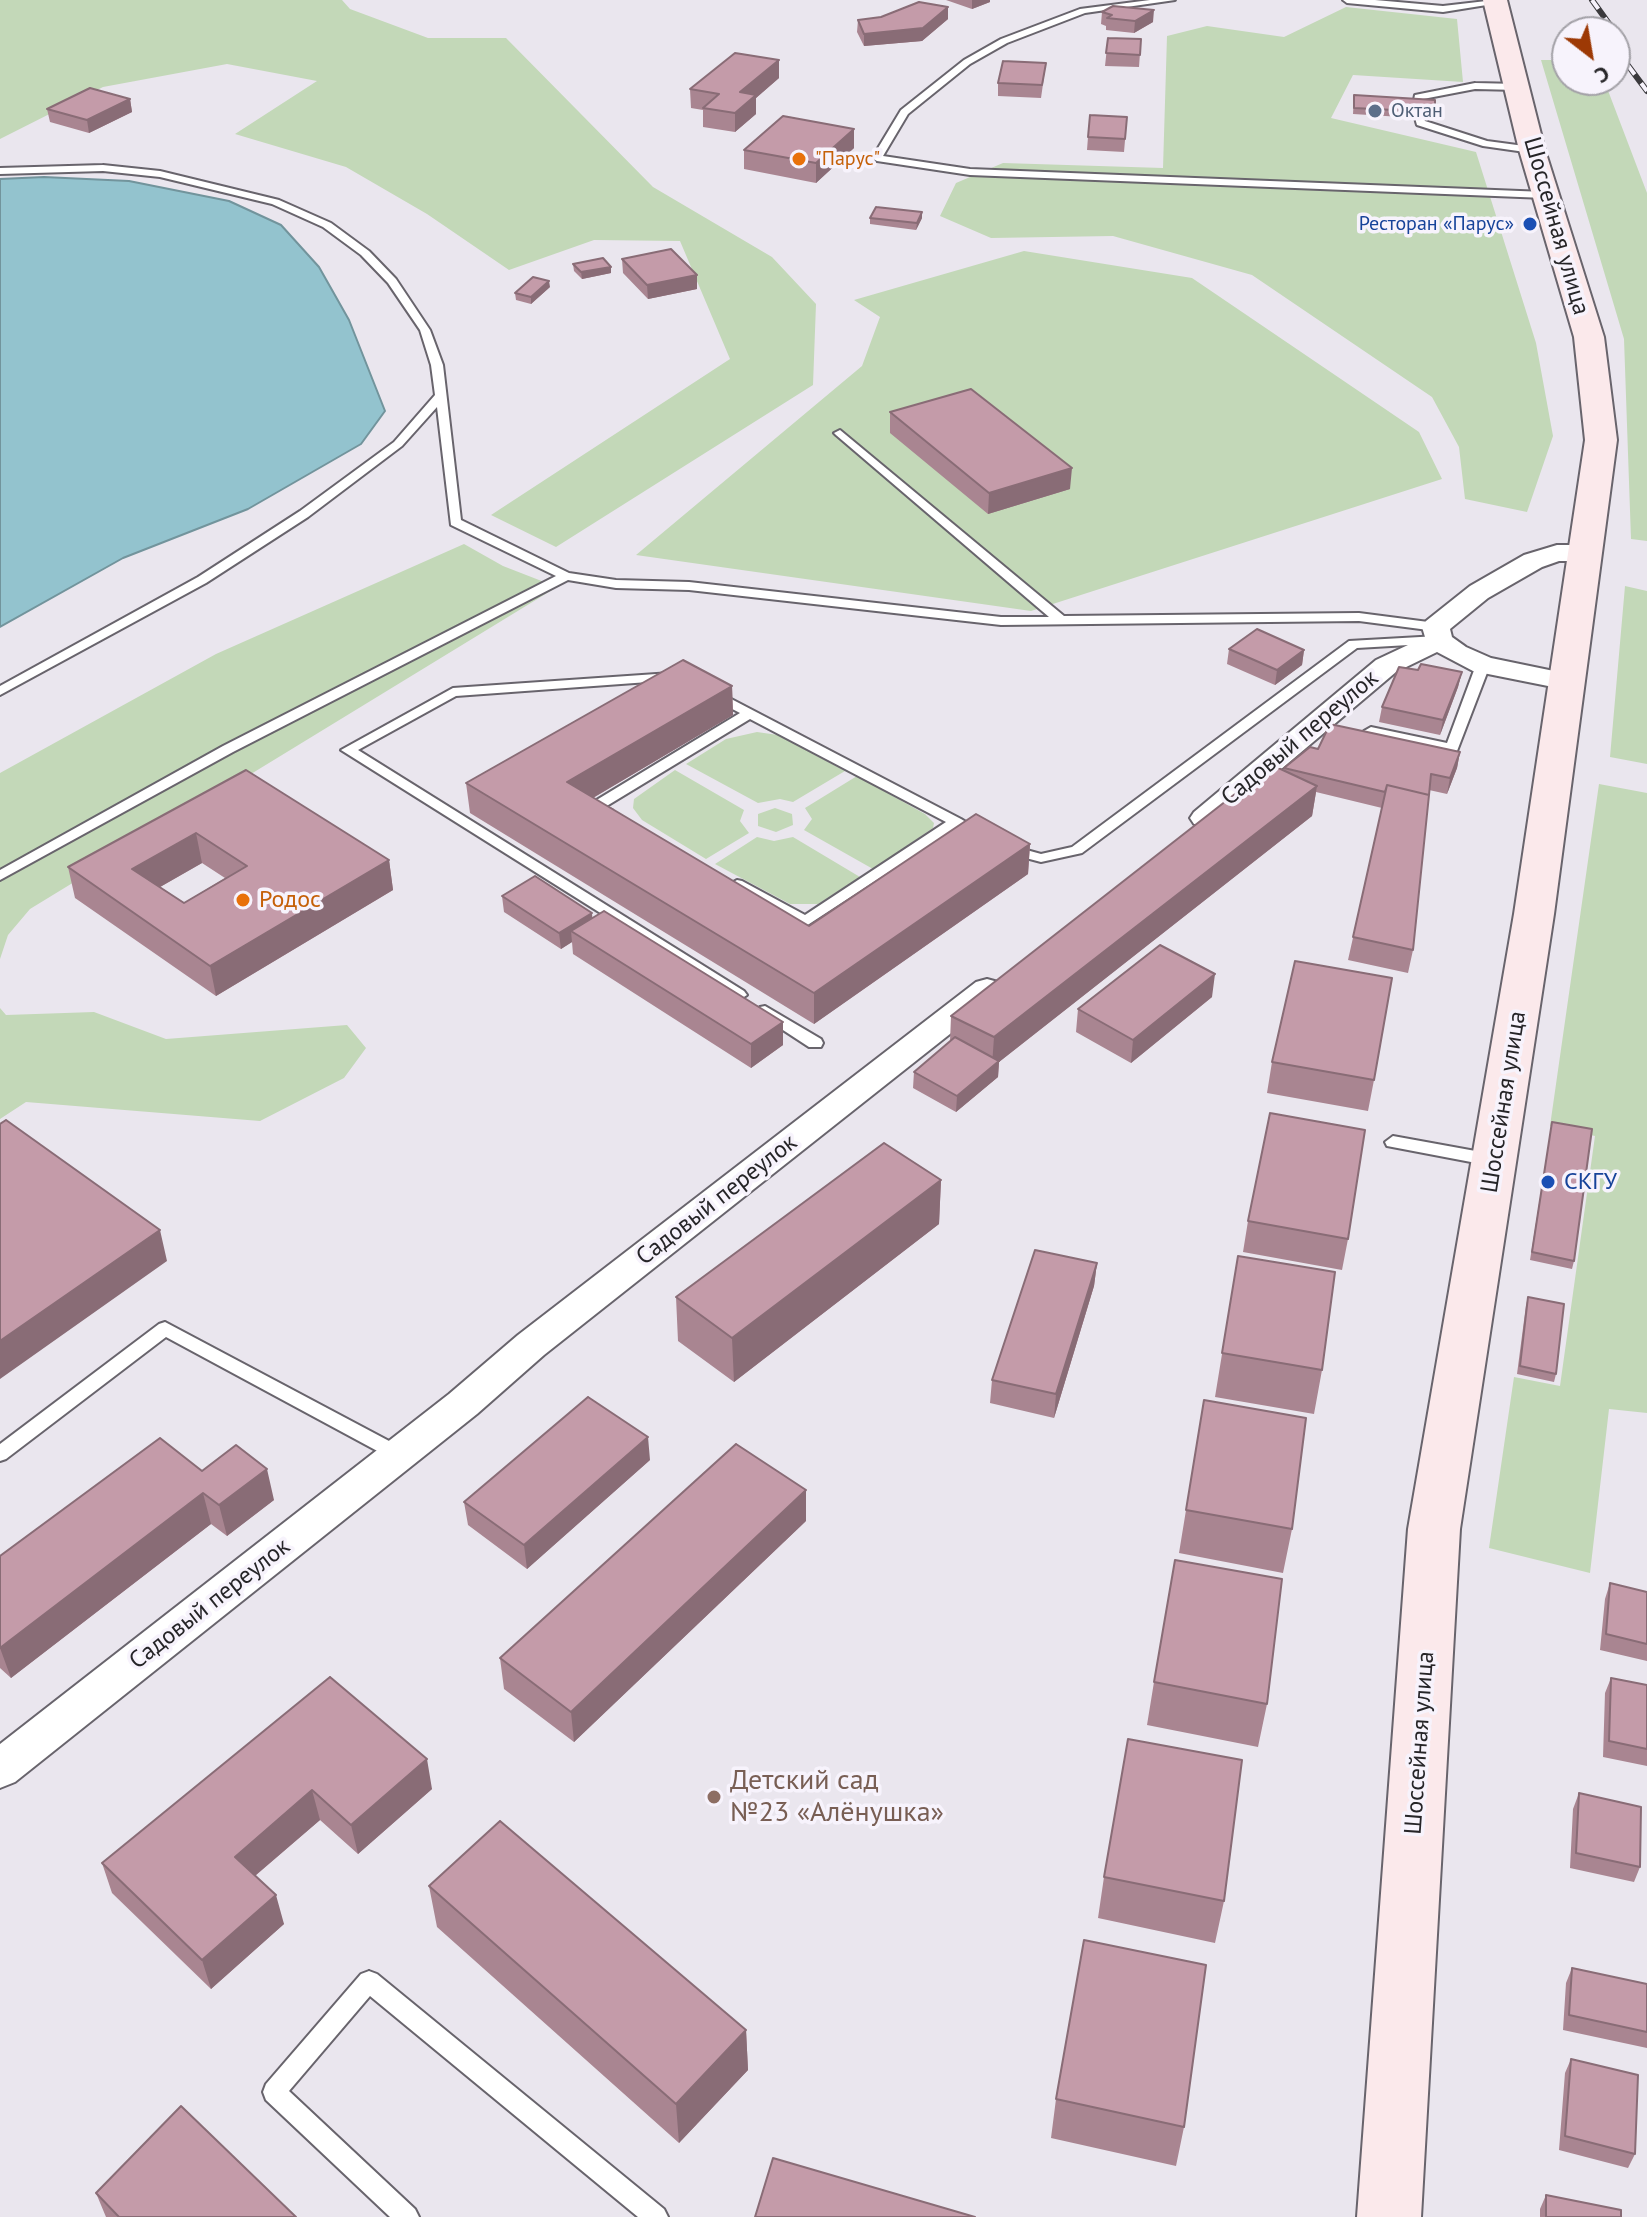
<!DOCTYPE html>
<meta charset="utf-8">
<style>
body{margin:0}
#map{position:relative;width:1647px;height:2217px;overflow:hidden;background:#eae6ee;font-family:"PT Sans",sans-serif}
canvas{display:block}
.north{position:absolute;left:1551px;top:16px;width:80px;height:80px;box-sizing:border-box;background:#f7f3fc;border:2px solid #a3a1a7;border-radius:50%;rotate:149deg;font-size:22px;font-weight:700;line-height:32px;text-align:center;color:#262528}
.north::after{content:'';display:block;margin:auto;width:28px;height:36px;background:#9d3905;clip-path:polygon(50% 0,100% 100%,50% 72%,0 100%)}
</style>
<div id="map">
<canvas width="1647" height="2217"></canvas>
<div class="north">С</div>
</div>
<script>
const c = document.querySelector('canvas').getContext('2d');
c.lineJoin = 'round';
function fillPath(path, color) { c.fillStyle = color; c.fill(path, 'evenodd'); }
const toPath = rows => new Path2D(rows.map(r => 'M' + r).join(''));
function strokePath(path, color, width, dash) { c.strokeStyle = color; c.lineWidth = width; c.lineCap = dash ? 'butt' : 'round'; c.setLineDash(dash || []); c.stroke(path); }
function label(font, color, halo, rows, align = 'center') {
  c.font = font + ' "PT Sans",sans-serif'; c.lineWidth = 7; c.setLineDash([]); c.textBaseline = 'middle'; c.strokeStyle = halo; c.fillStyle = color; for (const [text, x, y, turn = 0] of rows) {
    c.save(); c.translate(x, y); c.rotate((+turn || 0) * Math.PI / 180); c.textAlign = isNaN(turn) ? turn : align; if (halo) c.strokeText(text, 0, 0); c.fillText(text, 0, 0); c.restore();
  }
}
fillPath(toPath([
 [0,0,342,0,350,9,428,38,506,38,653,187,772,257,816,304,813,385,556,547,491,515,730,359,680,241,594,240,509,270,427,214,346,167,235,134,317,81,227,64,103,87,0,139],
 [1346,7,1457,19,1463,82,1353,75,1331,118,1476,152,1536,343,1553,436,1527,512,1465,499,1459,447,1432,397,1252,275,1113,236,991,238,940,216,956,183,1003,163,1163,168,1167,36,1207,26,1284,37],
 [1541,60,1567,60,1567,80,1604,80,1647,193,1647,541,1631,539,1624,339],
 [1024,251,1192,278,1419,432,1442,479,1031,611,636,555,862,366,880,317,854,300],
 [464,544,503,566,557,587,30,909,8,935,0,959,0,773,216,654],
 [1625,586,1647,591,1647,764,1610,757],
 [757,732,778,735,845,771,793,802,780,799,758,803,686,764,726,739],
 [675,770,744,810,740,821,749,833,706,859,642,820,633,808,634,799],
 [857,776,925,814,934,823,933,828,873,869,804,830,812,819,805,808],
 [1599,784,1647,793,1647,1413,1609,1409,1590,1573,1489,1548,1514,1377,1560,1386,1595,1136,1550,1126],
 [775,808,792,814,793,825,776,832,758,826,758,814],
 [757,837,774,841,793,837,860,877,818,904,790,904,715,864],
 [0,1008,6,1015,94,1012,166,1039,347,1025,366,1048,344,1078,260,1121,26,1102,0,1119]
]), '#c3d8b8');
const water = toPath([
 [44,177,129,181,229,201,281,225,319,267,349,320,385,411,361,444,248,509,123,558,0,627,0,179,44,177]
]);
fillPath(water, '#93c3ce');
strokePath(water, '#72949c', 2);
const lane = toPath([
 [1150,0,1175,0,1085,13,1007,43,970,64,908,114,883,156,970,169,1545,192,1550,195,1545,198,970,175,877,161,872,158,901,110,964,60,1001,39,1080,9,1150,0],
 [1343,0,1375,0,1443,6,1495,0,1499,3,1443,12,1347,3,1343,0],
 [1475,83,1518,84,1523,87,1518,90,1475,89,1423,99,1421,107,1413,105,1415,95,1475,83],
 [1420,115,1423,116,1425,121,1487,141,1532,147,1537,150,1532,153,1483,146,1417,125,1415,118,1420,115],
 [103,165,160,171,279,200,331,223,369,251,396,279,430,330,443,365,461,520,569,573,616,580,689,582,1001,617,1049,617,836,435,834,433,840,430,1064,616,1359,613,1436,623,1442,627,1436,631,1359,621,1001,625,689,590,616,588,568,580,233,752,0,880,0,870,223,746,556,576,451,525,437,407,402,446,308,517,206,583,0,695,0,686,198,577,300,511,394,442,435,395,431,365,420,330,388,283,361,255,323,227,272,204,160,177,103,171,0,174,0,168,103,165],
 [1438,636,1444,640,1443,643,1357,648,1082,853,1041,862,1007,853,1005,850,1012,846,1041,854,1072,847,1349,641,1438,636],
 [1483,661,1490,665,1457,751,1452,752,1371,735,1364,731,1371,727,1447,743,1476,665,1483,661],
 [671,673,678,677,676,680,456,696,358,750,744,991,747,995,739,1000,341,750,453,688,671,673],
 [714,690,961,819,987,835,980,839,956,828,806,926,730,884,737,880,742,881,805,915,946,822,750,719,605,807,612,810,614,813,612,816,602,816,590,810,588,807,590,804,740,713,709,697,707,694,714,690],
 [765,1006,821,1039,823,1043,821,1047,809,1047,760,1015,757,1011,760,1007,765,1006],
 [1393,1136,1492,1154,1500,1160,1492,1166,1387,1146,1385,1142,1393,1136],
 [165,1322,406,1450,409,1455,406,1460,400,1462,394,1460,166,1337,6,1459,0,1461,0,1444,159,1324,165,1322],
 [369,1971,377,1974,664,2209,668,2217,638,2217,370,1996,289,2091,415,2209,419,2217,390,2217,266,2100,263,2092,266,2084,361,1974,369,1971]
]);
const street = toPath([
 [1557,545,1587,545,1600,553,1587,561,1559,561,1542,567,1488,598,1450,629,1452,637,1466,647,1491,658,1578,676,1582,682,1578,688,1568,690,1473,671,1437,652,1396,672,1216,824,1194,824,1190,818,1194,812,1376,660,1425,637,1422,627,1426,621,1470,586,1524,555,1557,545],
 [987,979,998,982,1003,989,998,996,544,1355,477,1414,15,1782,0,1788,0,1744,449,1394,518,1335,976,982,987,979]
]);
const secondary = toPath([
 [1483,0,1507,0,1545,150,1604,337,1617,440,1554,914,1460,1529,1421,2217,1357,2217,1408,1529,1514,914,1585,440,1574,337,1519,150,1483,0]
]);
strokePath(lane, '#68646c', 4);
strokePath(street, '#68646c', 4);
strokePath(secondary, '#68646c', 4);
fillPath(lane, '#fff');
fillPath(street, '#fff');
fillPath(secondary, '#fbe9eb');
const rail = toPath([
 [1592,0,1615,32],
 [1615,48,1647,91]
]);
strokePath(rail, '#3b3a3d', 6);
strokePath(rail, '#f7f3fc', 4, [11]);
fillPath(toPath([
 [946,0,990,0,990,2,972,9],
 [948,7,948,19,922,41,864,46,857,32,858,20],
 [1102,12,1153,22,1134,33,1106,30,1106,26,1101,24],
 [1108,38,1141,39,1139,67,1105,66],
 [779,60,779,78,756,98,756,114,735,132,703,127,703,110,691,108,690,89],
 [1046,63,1041,98,998,96,998,83],
 [1354,95,1435,112,1434,119,1353,114],
 [130,99,132,112,89,133,50,122,47,109],
 [1127,117,1124,152,1087,150,1088,137],
 [854,129,854,148,816,183,744,169,744,150],
 [870,218,922,218,916,230,870,224],
 [622,259,697,275,697,289,648,299,623,273],
 [573,264,611,267,611,273,582,279,574,271],
 [550,287,531,304,516,300,515,293],
 [890,412,1070,489,988,514,890,433],
 [1229,649,1304,650,1302,665,1275,685,1227,664],
 [1418,670,1462,672,1458,687,1440,735,1379,722,1382,707],
 [732,686,733,715,593,798,809,926,1030,844,1028,874,814,1024,470,813,466,783],
 [1318,749,1460,752,1457,768,1447,794,1429,790,1413,950,1408,973,1348,960,1382,808,1316,792,1312,816,999,1062,998,1077,956,1112,913,1088,914,1072,950,1041,951,1016,1284,770,1284,768],
 [246,770,389,860,393,890,216,996,75,898,68,867],
 [202,863,225,878,184,903,160,887],
 [502,896,593,918,783,1045,751,1068,573,954,572,942,561,949,504,912],
 [1212,997,1131,1063,1076,1032,1078,1009],
 [1272,1062,1374,1080,1368,1111,1267,1093],
 [1552,1122,1574,1261,1572,1269,1530,1260],
 [941,1180,939,1224,734,1382,678,1341,676,1297],
 [1248,1221,1348,1239,1342,1270,1243,1252],
 [1238,1256,1322,1370,1314,1414,1215,1397],
 [1097,1263,1094,1286,1054,1418,990,1403,992,1380],
 [1528,1297,1556,1374,1554,1382,1517,1374,1526,1305],
 [1204,1400,1292,1529,1283,1573,1179,1553],
 [650,1460,527,1569,468,1525,464,1502],
 [202,1471,274,1500,227,1536,211,1524,11,1678,0,1668,0,1556],
 [806,1521,574,1742,504,1689,500,1658],
 [1610,1583,1647,1592,1647,1661,1600,1650,1605,1599],
 [330,1677,432,1789,358,1854,320,1820,255,1876,284,1924,211,1989,112,1893,102,1863],
 [1611,1678,1647,1685,1647,1766,1603,1757,1605,1693],
 [1154,1682,1267,1704,1258,1747,1147,1725],
 [1579,1793,1640,1867,1634,1882,1570,1868,1573,1809],
 [1104,1877,1224,1901,1215,1943,1098,1918],
 [429,1886,746,2030,748,2070,679,2143,437,1927],
 [1572,1968,1647,1984,1647,2048,1563,2030,1566,1983],
 [1571,2059,1635,2154,1628,2168,1559,2150,1565,2073],
 [1056,2099,1184,2127,1176,2166,1051,2138],
 [96,2193,296,2217,106,2217],
 [1546,2195,1621,2217,1540,2217,1540,2209]
]), '#a98591');
fillPath(toPath([
 [972,0,990,0,990,2,972,9],
 [948,7,948,19,922,41,864,46,864,34],
 [1154,10,1153,22,1134,33,1135,21],
 [779,60,779,78,756,98,756,114,735,132,735,113,740,92],
 [130,99,132,112,89,133,87,120],
 [854,129,854,148,816,183,816,163],
 [922,212,922,218,916,230,917,223],
 [611,267,611,273,582,279,581,272],
 [697,275,697,289,648,299,647,285],
 [549,281,550,287,531,304,531,297],
 [1072,468,1070,489,988,514,989,493],
 [1304,650,1302,665,1275,685,1277,670],
 [1462,672,1458,687,1440,735,1443,720],
 [732,686,733,715,569,812,567,782],
 [1460,752,1457,768,1447,794,1450,778],
 [1317,786,1312,816,999,1062,998,1077,956,1112,957,1096,992,1066,994,1037],
 [196,833,202,863,139,899,132,869],
 [1030,844,1028,874,814,1024,814,993],
 [389,860,393,890,216,996,210,966],
 [592,913,593,928,571,931,572,942,561,949,559,933],
 [1215,974,1212,997,1131,1063,1133,1040],
 [783,1022,783,1045,751,1068,751,1044],
 [941,1180,939,1224,734,1382,732,1338],
 [160,1230,167,1261,0,1379,0,1341],
 [1097,1263,1094,1286,1054,1418,1056,1394],
 [648,1437,650,1460,527,1569,524,1545],
 [267,1469,274,1500,227,1536,219,1505],
 [806,1490,806,1521,574,1742,571,1712],
 [203,1493,211,1524,11,1678,0,1648],
 [427,1759,432,1789,358,1854,351,1825],
 [312,1790,320,1820,243,1886,235,1857],
 [276,1895,284,1924,211,1989,202,1960],
 [746,2030,748,2070,679,2143,676,2104]
]), '#896c76');
const building = toPath([
 [919,2,948,7,923,28,864,34,858,20,881,17,919,2],
 [1113,6,1154,10,1135,21,1107,18,1112,15,1102,12,1113,6],
 [1108,38,1141,39,1140,55,1106,53,1108,38],
 [735,53,779,60,740,92,756,95,735,113,703,108,719,94,690,89,735,53],
 [1003,61,1046,63,1042,85,998,83,1003,61],
 [90,88,130,99,87,120,47,109,90,88],
 [1354,95,1435,100,1435,112,1354,108,1354,95],
 [1090,115,1127,117,1125,139,1088,137,1090,115],
 [783,116,854,129,816,163,744,150,783,116],
 [876,207,922,212,917,223,870,218,876,207],
 [671,249,697,275,647,285,622,259,671,249],
 [603,258,611,267,581,272,573,264,603,258],
 [533,277,549,281,531,297,515,293,533,277],
 [971,389,1072,468,989,493,890,412,971,389],
 [1257,629,1304,650,1277,670,1229,649,1257,629],
 [683,660,732,686,567,782,809,926,976,814,1030,844,814,993,466,783,683,660],
 [1421,664,1462,672,1443,720,1382,707,1399,667,1418,670,1421,664],
 [1330,724,1460,752,1450,778,1431,774,1429,795,1387,785,1385,792,1284,768,1310,747,1318,749,1330,724],
 [1272,765,1317,786,994,1037,951,1016,1272,765],
 [246,770,389,860,210,966,68,867,246,770],
 [196,833,247,866,184,903,132,869,196,833],
 [1387,785,1429,795,1413,950,1353,937,1387,785],
 [535,876,592,913,559,933,502,896,535,876],
 [604,911,783,1022,751,1044,571,931,604,911],
 [1160,945,1215,974,1133,1040,1078,1009,1160,945],
 [1295,961,1392,978,1374,1080,1272,1062,1295,961],
 [955,1037,999,1061,957,1096,914,1072,955,1037],
 [1270,1113,1365,1130,1348,1239,1248,1221,1270,1113],
 [6,1120,160,1230,0,1341,0,1124,6,1120],
 [1552,1122,1592,1129,1574,1261,1532,1252,1552,1122],
 [884,1143,941,1180,732,1338,676,1297,884,1143],
 [1035,1250,1097,1263,1056,1394,992,1380,1035,1250],
 [1238,1256,1335,1272,1322,1370,1222,1353,1238,1256],
 [1528,1297,1564,1304,1556,1374,1520,1366,1528,1297],
 [588,1397,648,1437,524,1545,464,1502,588,1397],
 [1204,1400,1306,1418,1292,1529,1186,1510,1204,1400],
 [160,1438,202,1471,236,1445,267,1469,219,1505,203,1493,0,1648,0,1556,160,1438],
 [736,1444,806,1490,571,1712,500,1658,736,1444],
 [1175,1560,1282,1579,1267,1704,1154,1682,1175,1560],
 [1610,1583,1647,1592,1647,1644,1606,1634,1610,1583],
 [330,1677,427,1759,351,1825,312,1790,235,1857,276,1895,202,1960,102,1863,330,1677],
 [1611,1678,1647,1685,1647,1749,1609,1741,1611,1678],
 [1128,1739,1242,1760,1224,1901,1104,1877,1128,1739],
 [1579,1793,1641,1807,1640,1867,1576,1853,1579,1793],
 [500,1821,746,2030,676,2104,429,1886,500,1821],
 [1084,1940,1206,1965,1184,2127,1056,2099,1084,1940],
 [1572,1968,1647,1984,1647,2032,1569,2015,1572,1968],
 [1571,2059,1638,2075,1635,2154,1565,2136,1571,2059],
 [181,2106,296,2217,119,2217,96,2193,181,2106],
 [773,2158,975,2217,755,2217,773,2158],
 [1546,2195,1621,2210,1621,2217,1546,2217,1546,2195]
]);
fillPath(building, '#c49ba9');
strokePath(building, '#896c76', 2);
for (const [x, y, r, color] of [
 [1375,111,8,"#5c6f8a"],
 [799,159,8,"#e8710a"],
 [1530,224,8,"#1a4fb4"],
 [243,900,8,"#e8710a"],
 [1548,1182,8,"#1a4fb4"],
 [714,1797,8,"#8d6e63"]
]) { const dot = new Path2D(); dot.arc(x, y, r, 0, 2 * Math.PI); c.fillStyle = color; c.fill(dot); strokePath(dot, '#f7f3fc', 3); }
label('20px', '#4e5e75', '#f7f3fc', [
 ["Октан",1391,111]
], 'left');
label('20px', '#c56008', '#f7f3fc', [
 ["\"Парус\"",815,159]
], 'left');
label('20px', '#164399', '#f7f3fc', [
 ["Ресторан «Парус»",1514,224]
], 'right');
label('24px', '#262528', '#f7f3fc', [
 ["Шоссейная улица",1556,226,74],
 ["Садовый переулок",1300,738,-40],
 ["Шоссейная улица",1504,1102,-81],
 ["Садовый переулок",717,1200,-38],
 ["Садовый переулок",210,1604,-38],
 ["Шоссейная улица",1420,1743,-86]
]);
label('24px', '#c56008', '#f7f3fc', [
 ["Родос",259,900]
], 'left');
label('24px', '#164399', '#f7f3fc', [
 ["СКГУ",1564,1182]
], 'left');
label('28px', '#785e54', '#f7f3fc', [
 ["Детский сад",730,1781],
 ["№23 «Алёнушка»",730,1813]
], 'left');
</script>
